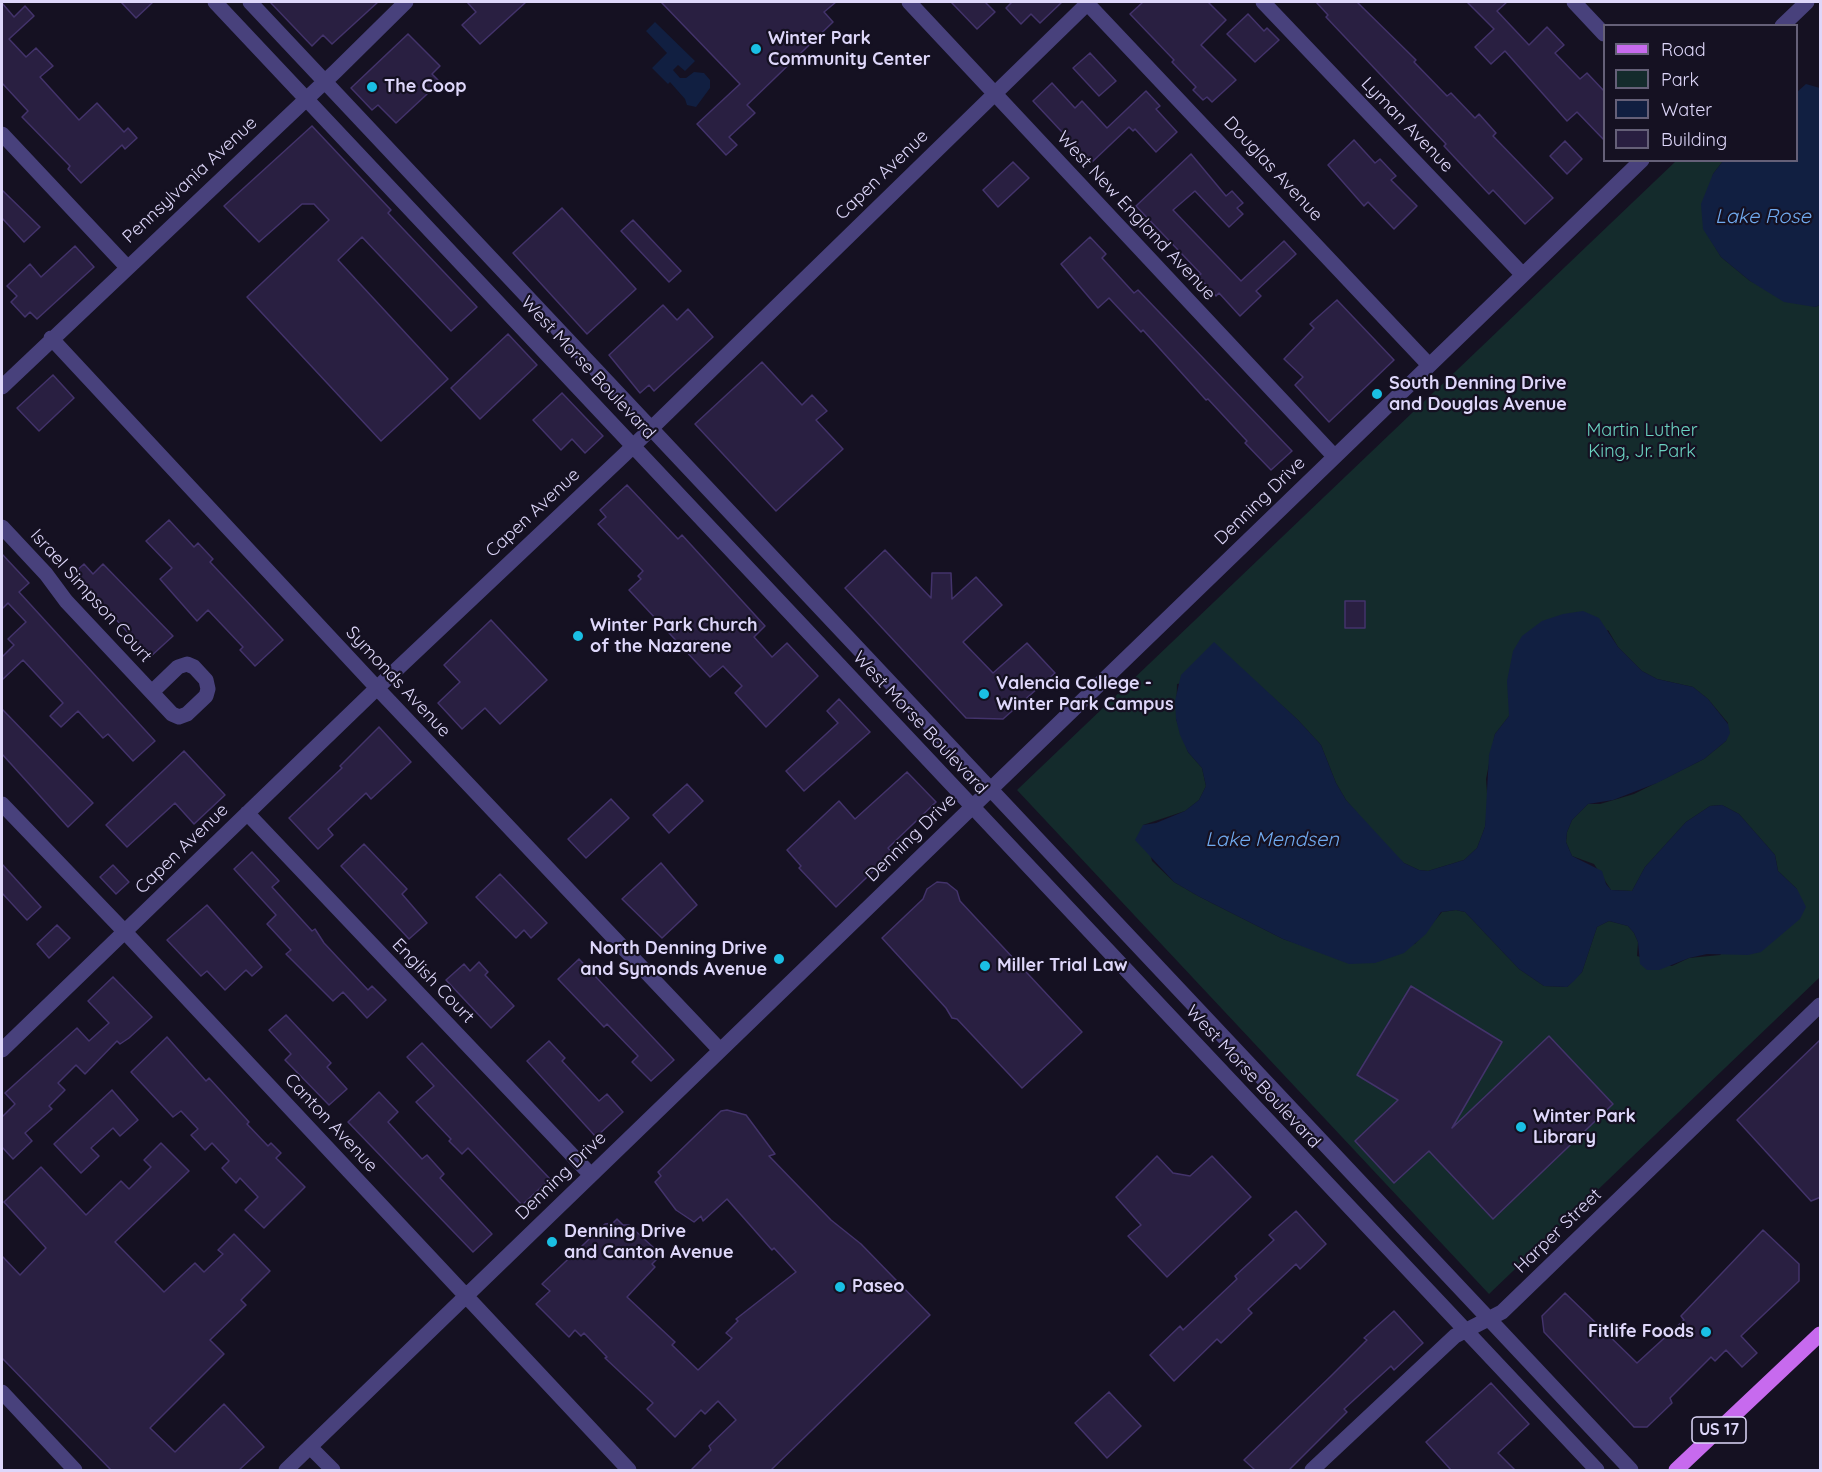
<!DOCTYPE html>
<style>
body{margin:0}
#map{position:relative;width:1822px;height:1472px;overflow:hidden;background:#151122;font-family:Quicksand,sans-serif}
canvas{display:block}
.frame{position:absolute;inset:0;border:3px solid #ded7fa;pointer-events:none}
.legend{position:absolute;left:1603px;top:24px;width:195px;height:138px;box-sizing:border-box;background:#151122;border:2px solid #656078;margin:0;padding:8px 10px;list-style:none;font-size:18px;color:#ded7fa}
.legend li{display:flex;align-items:center;gap:12px;height:30px}
.legend b{width:30px;border:2px solid #656078}
</style>
<div id="map">
<canvas width="1822" height="1472"></canvas>
<div class="frame"></div>
<ul class="legend">
<li><b style="height:8px;background:#c76aee"></b>Road</li>
<li><b style="height:16px;background:#142b2c"></b>Park</li>
<li><b style="height:16px;background:#111f41"></b>Water</li>
<li><b style="height:16px;background:#291f41"></b>Building</li>
</ul>
</div>
<script>
const c = document.querySelector('canvas').getContext('2d');
c.lineJoin = 'round';
function fillPath(path, color) { c.fillStyle = color; c.fill(path, 'evenodd'); }
const toPath = rows => new Path2D(rows.map(r => 'M' + r).join(''));
function strokePath(path, color, width, dash) { c.strokeStyle = color; c.lineWidth = width; c.lineCap = dash ? 'butt' : 'round'; c.setLineDash(dash || []); c.stroke(path); }
function label(font, color, halo, rows, align = 'center') {
  c.font = font + ' Quicksand,sans-serif'; c.lineWidth = 4.5; c.setLineDash([]); c.textBaseline = 'middle'; c.strokeStyle = halo; c.fillStyle = color; for (const [text, x, y, turn = 0] of rows) {
    c.save(); c.translate(x, y); c.rotate((+turn || 0) * Math.PI / 180); c.textAlign = isNaN(turn) ? turn : align; if (halo) c.strokeText(text, 0, 0); c.fillText(text, 0, 0); c.restore();
  }
}
fillPath(toPath([
 [1676,161,1723,161,1713,174,1704,229,1721,257,1750,281,1815,307,1820,305,1820,977,1489,1294,1017,790],
 [1608,630,1618,647,1642,671,1657,679,1693,687,1708,699,1728,723,1726,741,1704,759,1634,794,1600,804,1588,804,1572,820,1567,832,1566,842,1572,856,1594,864,1611,890,1632,891,1645,867,1686,822,1710,806,1722,805,1739,814,1775,855,1778,871,1797,889,1720,955,1689,958,1672,966,1637,956,1638,942,1634,933,1628,926,1609,921,1597,927,1582,972,1567,987,1544,986,1519,969,1465,912,1456,910,1442,912,1415,944,1316,950,1283,939,1198,896,1174,882,1152,861,1143,825,1185,811,1199,800,1206,786,1202,768,1188,752,1176,719,1177,684,1246,673,1298,720,1321,745,1336,783,1346,800,1390,851,1404,863,1419,870,1428,871,1464,860,1477,848,1485,827,1488,807,1486,779,1495,734,1509,716,1509,699]
]), '#142b2c');
fillPath(toPath([
 [655,22,695,61,685,71,678,65,673,70,680,78,686,78,694,72,704,73,710,80,710,88,696,107,687,105,685,99,670,82,668,84,652,68,667,53,646,31],
 [1806,84,1820,88,1820,305,1815,307,1784,302,1750,281,1721,257,1703,229,1701,204,1713,174,1723,161,1796,160,1797,92],
 [1583,611,1599,618,1618,647,1642,671,1657,679,1693,687,1708,699,1728,724,1730,733,1726,741,1704,759,1657,783,1613,800,1588,804,1572,820,1567,832,1566,842,1572,856,1602,871,1606,884,1611,890,1632,891,1645,867,1686,822,1710,806,1722,805,1739,814,1775,855,1778,871,1797,889,1806,907,1800,919,1761,952,1748,955,1707,954,1689,958,1659,970,1647,970,1640,964,1638,942,1634,933,1628,926,1609,921,1597,927,1582,972,1574,981,1567,987,1544,986,1519,969,1465,912,1456,910,1441,912,1426,934,1404,953,1375,963,1349,964,1283,939,1198,896,1174,882,1135,840,1143,825,1156,823,1185,811,1199,800,1206,786,1202,768,1188,752,1180,735,1176,719,1175,701,1181,675,1214,642,1298,720,1321,745,1336,783,1346,800,1404,863,1419,870,1428,871,1464,860,1477,848,1485,827,1489,755,1495,734,1509,716,1507,681,1513,651,1522,636,1542,621,1563,614]
]), '#111f41');
const building = toPath([
 [121,2,153,2,136,18,121,2],
 [270,2,378,2,332,44,323,35,312,46,270,2],
 [467,2,526,2,480,44,462,25,476,12,467,2],
 [661,2,836,2,824,12,833,22,747,105,755,113,729,137,737,145,726,155,697,124,740,84,661,2],
 [951,2,985,2,995,12,977,29,951,2],
 [1012,2,1062,2,1040,23,1031,14,1021,24,1006,8,1012,2],
 [1143,2,1208,2,1226,20,1201,45,1236,80,1212,102,1207,97,1203,100,1193,90,1196,87,1172,62,1174,60,1130,14,1143,2],
 [1316,2,1357,2,1416,60,1414,62,1447,96,1451,93,1475,118,1479,114,1496,133,1493,136,1553,198,1525,224,1493,190,1489,194,1458,161,1444,146,1446,144,1326,17,1328,15,1316,2],
 [1467,2,1507,2,1497,11,1529,45,1547,27,1564,45,1555,53,1580,79,1587,73,1605,92,1605,141,1577,112,1567,121,1505,51,1491,64,1475,47,1494,29,1467,2],
 [2,3,14,17,25,6,34,16,9,39,26,57,36,48,53,66,40,77,79,120,97,103,124,132,128,128,137,138,125,149,122,145,81,183,68,169,70,166,22,117,28,111,2,83,2,3],
 [1248,14,1264,31,1267,28,1279,40,1255,62,1227,34,1248,14],
 [408,34,440,66,432,74,440,82,396,123,378,105,372,110,351,88,408,34],
 [1090,53,1116,81,1099,96,1073,68,1090,53],
 [1052,83,1075,108,1082,101,1107,128,1146,91,1160,106,1156,109,1177,132,1156,152,1135,129,1133,131,1129,127,1091,163,1033,101,1052,83],
 [312,126,391,210,388,213,477,307,451,331,362,237,338,260,448,379,381,441,247,297,329,220,314,204,302,204,259,242,224,206,312,126],
 [1354,140,1375,163,1380,159,1396,176,1391,180,1417,206,1394,229,1368,202,1364,206,1328,165,1354,140],
 [1565,141,1582,159,1567,174,1550,156,1565,141],
 [1191,154,1226,196,1232,191,1243,203,1237,208,1243,214,1229,227,1195,191,1173,210,1241,281,1284,241,1296,254,1256,291,1261,296,1240,316,1219,293,1216,296,1198,276,1201,274,1136,206,1191,154],
 [1013,162,1029,178,998,207,983,190,1013,162],
 [2,190,40,227,24,242,2,218,2,190],
 [562,208,636,289,587,334,513,253,562,208],
 [633,220,681,271,669,282,621,231,633,220],
 [1090,237,1106,254,1102,258,1134,293,1138,290,1292,451,1271,470,1245,443,1247,441,1208,399,1206,400,1143,330,1141,332,1109,298,1098,308,1061,264,1090,237],
 [75,246,94,267,37,319,30,312,25,317,11,302,17,296,7,286,30,264,41,277,75,246],
 [1337,300,1394,360,1329,422,1295,385,1303,377,1284,359,1314,328,1310,324,1337,300],
 [663,305,677,320,688,309,713,337,654,391,649,385,640,393,609,355,663,305],
 [508,334,537,365,480,419,451,388,508,334],
 [762,362,802,405,812,395,827,411,816,420,843,449,776,511,695,424,762,362],
 [53,375,74,398,39,431,17,408,53,375],
 [562,393,603,436,585,453,572,439,561,450,533,420,562,393],
 [627,485,678,539,682,535,765,626,754,637,772,657,787,643,818,676,766,727,735,693,742,686,723,666,710,677,629,590,641,579,638,576,643,571,598,524,606,517,600,510,627,485],
 [169,520,194,547,198,543,213,559,210,562,283,640,255,666,240,650,243,647,208,610,197,621,160,579,172,568,146,541,169,520],
 [885,550,931,598,932,573,951,573,952,599,976,577,1002,605,963,642,993,673,1027,643,1055,673,1003,719,966,718,845,588,885,550],
 [2,554,29,583,19,592,155,741,133,761,108,734,103,738,78,711,61,727,50,716,63,703,23,660,2,680,2,657,14,645,8,639,26,622,8,603,2,609,2,554],
 [84,564,93,574,103,564,173,636,150,657,74,573,84,564],
 [1345,601,1365,601,1365,628,1345,628,1345,601],
 [491,620,547,680,500,724,485,708,462,729,438,703,460,682,444,665,491,620],
 [839,699,870,732,804,791,786,771,838,723,827,711,839,699],
 [2,709,93,803,68,827,2,754,2,709],
 [379,727,411,762,371,799,366,793,328,829,333,835,318,849,289,818,342,768,340,766,379,727],
 [184,751,225,795,194,824,175,803,127,847,106,825,184,751],
 [907,772,936,802,888,848,892,853,836,907,799,868,801,866,787,850,839,801,855,819,907,772],
 [687,784,703,801,669,833,653,815,687,784],
 [611,799,629,818,586,858,568,839,611,799],
 [364,844,407,889,402,894,427,923,409,939,341,866,364,844],
 [252,852,279,881,272,887,312,931,315,929,324,943,368,990,372,986,386,1000,367,1018,343,992,333,1001,286,954,291,950,267,924,276,915,234,869,252,852],
 [661,863,697,905,662,938,622,899,661,863],
 [2,864,41,907,27,920,2,893,2,864],
 [113,865,129,882,116,894,100,877,113,865],
 [500,874,547,923,531,938,524,930,516,938,476,897,500,874],
 [937,882,947,883,957,891,960,901,1082,1032,1022,1088,957,1019,952,1018,946,1008,882,938,923,899,927,889,937,882],
 [207,905,262,967,252,976,246,970,225,990,207,971,201,976,167,940,207,905],
 [57,925,70,938,49,958,37,944,57,925],
 [579,959,674,1060,651,1081,632,1062,638,1056,607,1024,604,1027,558,979,579,959],
 [479,962,488,972,485,975,514,1006,491,1028,446,980,464,964,470,971,479,962],
 [113,977,152,1017,129,1038,120,1044,117,1041,85,1074,76,1065,58,1083,65,1090,49,1106,52,1109,25,1133,32,1141,13,1159,2,1147,2,1117,15,1104,5,1093,77,1028,89,1041,109,1023,88,1001,113,977],
 [1411,986,1502,1042,1452,1128,1549,1036,1613,1104,1493,1219,1429,1151,1394,1183,1355,1141,1398,1100,1357,1075,1411,986],
 [286,1015,331,1063,327,1067,347,1089,329,1105,285,1060,291,1054,269,1030,286,1015],
 [167,1037,206,1081,209,1078,220,1090,249,1122,247,1124,268,1146,271,1143,281,1153,276,1158,305,1187,264,1228,245,1210,258,1197,240,1178,236,1183,222,1168,229,1161,212,1143,205,1150,191,1135,198,1129,181,1111,173,1117,131,1072,167,1037],
 [1821,1039,1821,1197,1811,1201,1737,1120,1821,1039],
 [549,1041,565,1058,562,1061,599,1101,607,1094,623,1112,596,1137,527,1061,549,1041],
 [422,1043,550,1179,522,1205,468,1148,462,1154,449,1141,451,1139,416,1102,434,1086,407,1057,422,1043],
 [112,1090,138,1120,120,1136,113,1128,101,1139,91,1148,99,1156,81,1173,54,1144,112,1090],
 [379,1092,398,1112,388,1122,422,1159,427,1155,444,1174,440,1178,492,1234,473,1252,348,1122,379,1092],
 [727,1110,746,1115,775,1154,769,1156,831,1220,861,1244,930,1315,771,1470,691,1470,711,1450,709,1446,736,1420,718,1401,705,1414,701,1410,675,1437,647,1409,653,1403,605,1358,607,1357,584,1333,581,1336,575,1330,569,1337,536,1304,550,1291,542,1284,605,1224,613,1223,617,1219,623,1225,629,1225,654,1248,652,1250,659,1257,652,1264,655,1267,627,1297,675,1342,672,1345,698,1370,732,1338,726,1333,738,1321,736,1319,796,1272,774,1248,772,1250,727,1199,703,1221,701,1216,694,1222,676,1210,655,1182,661,1176,658,1172,721,1111,727,1110],
 [161,1143,189,1171,115,1242,164,1292,195,1263,204,1272,223,1254,218,1250,234,1234,270,1271,241,1300,246,1305,210,1340,224,1354,150,1428,175,1452,224,1404,264,1447,239,1470,111,1470,2,1358,2,1256,20,1275,46,1248,4,1202,41,1167,86,1215,121,1181,129,1189,151,1167,144,1160,161,1143],
 [1157,1156,1173,1173,1190,1176,1212,1156,1251,1197,1167,1277,1128,1236,1141,1225,1116,1197,1157,1156],
 [1296,1211,1326,1244,1300,1269,1296,1264,1248,1309,1252,1313,1221,1343,1217,1339,1174,1381,1150,1355,1180,1326,1183,1330,1237,1279,1235,1276,1274,1240,1269,1235,1296,1211],
 [1763,1230,1799,1264,1799,1281,1741,1336,1757,1353,1742,1367,1726,1350,1715,1361,1711,1357,1670,1398,1672,1403,1647,1427,1634,1427,1544,1332,1542,1316,1565,1293,1637,1363,1684,1320,1681,1316,1763,1230],
 [1394,1311,1423,1343,1394,1370,1391,1366,1344,1409,1347,1412,1289,1470,1255,1470,1244,1460,1331,1376,1367,1340,1364,1338,1394,1311],
 [1491,1383,1529,1424,1498,1453,1515,1470,1451,1470,1426,1442,1491,1383],
 [1109,1392,1141,1426,1107,1458,1075,1423,1109,1392]
]);
fillPath(building, '#291f41');
strokePath(building, '#43336b', 1.5);
strokePath(toPath([
 [215,2,1597,1470],
 [250,2,1631,1470],
 [909,2,1334,456],
 [1086,2,1429,365],
 [1263,2,1523,275],
 [1574,2,1604,34],
 [1782,26,1807,2],
 [2,134,127,267],
 [51,338,377,688,720,1050],
 [2,387,336,71,406,2],
 [2,527,46,574,66,601,172,714,179,717,187,714,206,696,208,689,206,680,194,667,187,664,178,667,152,692],
 [2,804,125,932,629,1470],
 [247,813,591,1175],
 [2,1050,377,688,624,455,1089,2],
 [2,1392,75,1470],
 [310,1447,333,1470],
 [286,1470,1642,160],
 [1312,1470,1455,1336,1502,1312,1820,1005]
]), '#48417c', 15);
strokePath(toPath([
 [1676,1470,1820,1334]
]), '#c76aee', 15);
for (const [x, y, r, color] of [
 [756,49,6,"#1abfe4"],
 [372,87,6,"#1abfe4"],
 [1377,394,6,"#1abfe4"],
 [578,636,6,"#1abfe4"],
 [984,694,6,"#1abfe4"],
 [779,959,6,"#1abfe4"],
 [985,966,6,"#1abfe4"],
 [1521,1127,6,"#1abfe4"],
 [552,1242,6,"#1abfe4"],
 [840,1287,6,"#1abfe4"],
 [1706,1332,6,"#1abfe4"]
]) { const dot = new Path2D(); dot.arc(x, y, r, 0, 2 * Math.PI); c.fillStyle = color; c.fill(dot); strokePath(dot, '#151122', 2); }
for (const [x, y, w] of [
 [1719,1430,54]
]) { const box = new Path2D(); box.roundRect(x - w / 2, y - 13, w, 26, 4.5); c.fillStyle = '#151122'; c.fill(box); strokePath(box, '#ded7fa', 1.5); }
label('bold 16px', '#ded7fa', null, [
 ["US 17",1719,1430]
]);
label('bold 18px', '#ded7fa', '#151122', [
 ["Winter Park",768,39],
 ["Community Center",768,60],
 ["The Coop",384,87],
 ["South Denning Drive",1389,384],
 ["and Douglas Avenue",1389,405],
 ["Winter Park Church",590,626],
 ["of the Nazarene",590,647],
 ["Valencia College -",996,684],
 ["Winter Park Campus",996,705],
 ["North Denning Drive",767,949,"right"],
 ["and Symonds Avenue",767,970,"right"],
 ["Miller Trial Law",997,966],
 ["Winter Park",1533,1117],
 ["Library",1533,1138],
 ["Denning Drive",564,1232],
 ["and Canton Avenue",564,1253],
 ["Paseo",852,1287],
 ["Fitlife Foods",1694,1332,"right"]
], 'left');
label('18px', '#ded7fa', '#151122', [
 ["Lyman Avenue",1407,125,46],
 ["Douglas Avenue",1273,169,47],
 ["Capen Avenue",882,175,-44],
 ["Pennsylvania Avenue",190,180,-43],
 ["West New England Avenue",1136,216,47],
 ["West Morse Boulevard",588,368,47],
 ["Denning Drive",1260,501,-44],
 ["Capen Avenue",533,513,-43],
 ["Israel Simpson Court",91,596,48],
 ["Symonds Avenue",398,682,47],
 ["West Morse Boulevard",920,723,47],
 ["Denning Drive",911,838,-44],
 ["Capen Avenue",182,849,-44],
 ["English Court",433,981,46],
 ["West Morse Boulevard",1253,1077,47],
 ["Canton Avenue",331,1123,47],
 ["Denning Drive",561,1176,-44],
 ["Harper Street",1558,1231,-44]
]);
label('18px', '#6bd3c1', '#151122', [
 ["Martin Luther",1642,431],
 ["King, Jr. Park",1642,452]
]);
label('italic 20px', '#70aaef', '#151122', [
 ["Lake Rose",1763,217],
 ["Lake Mendsen",1272,840]
]);
</script>
